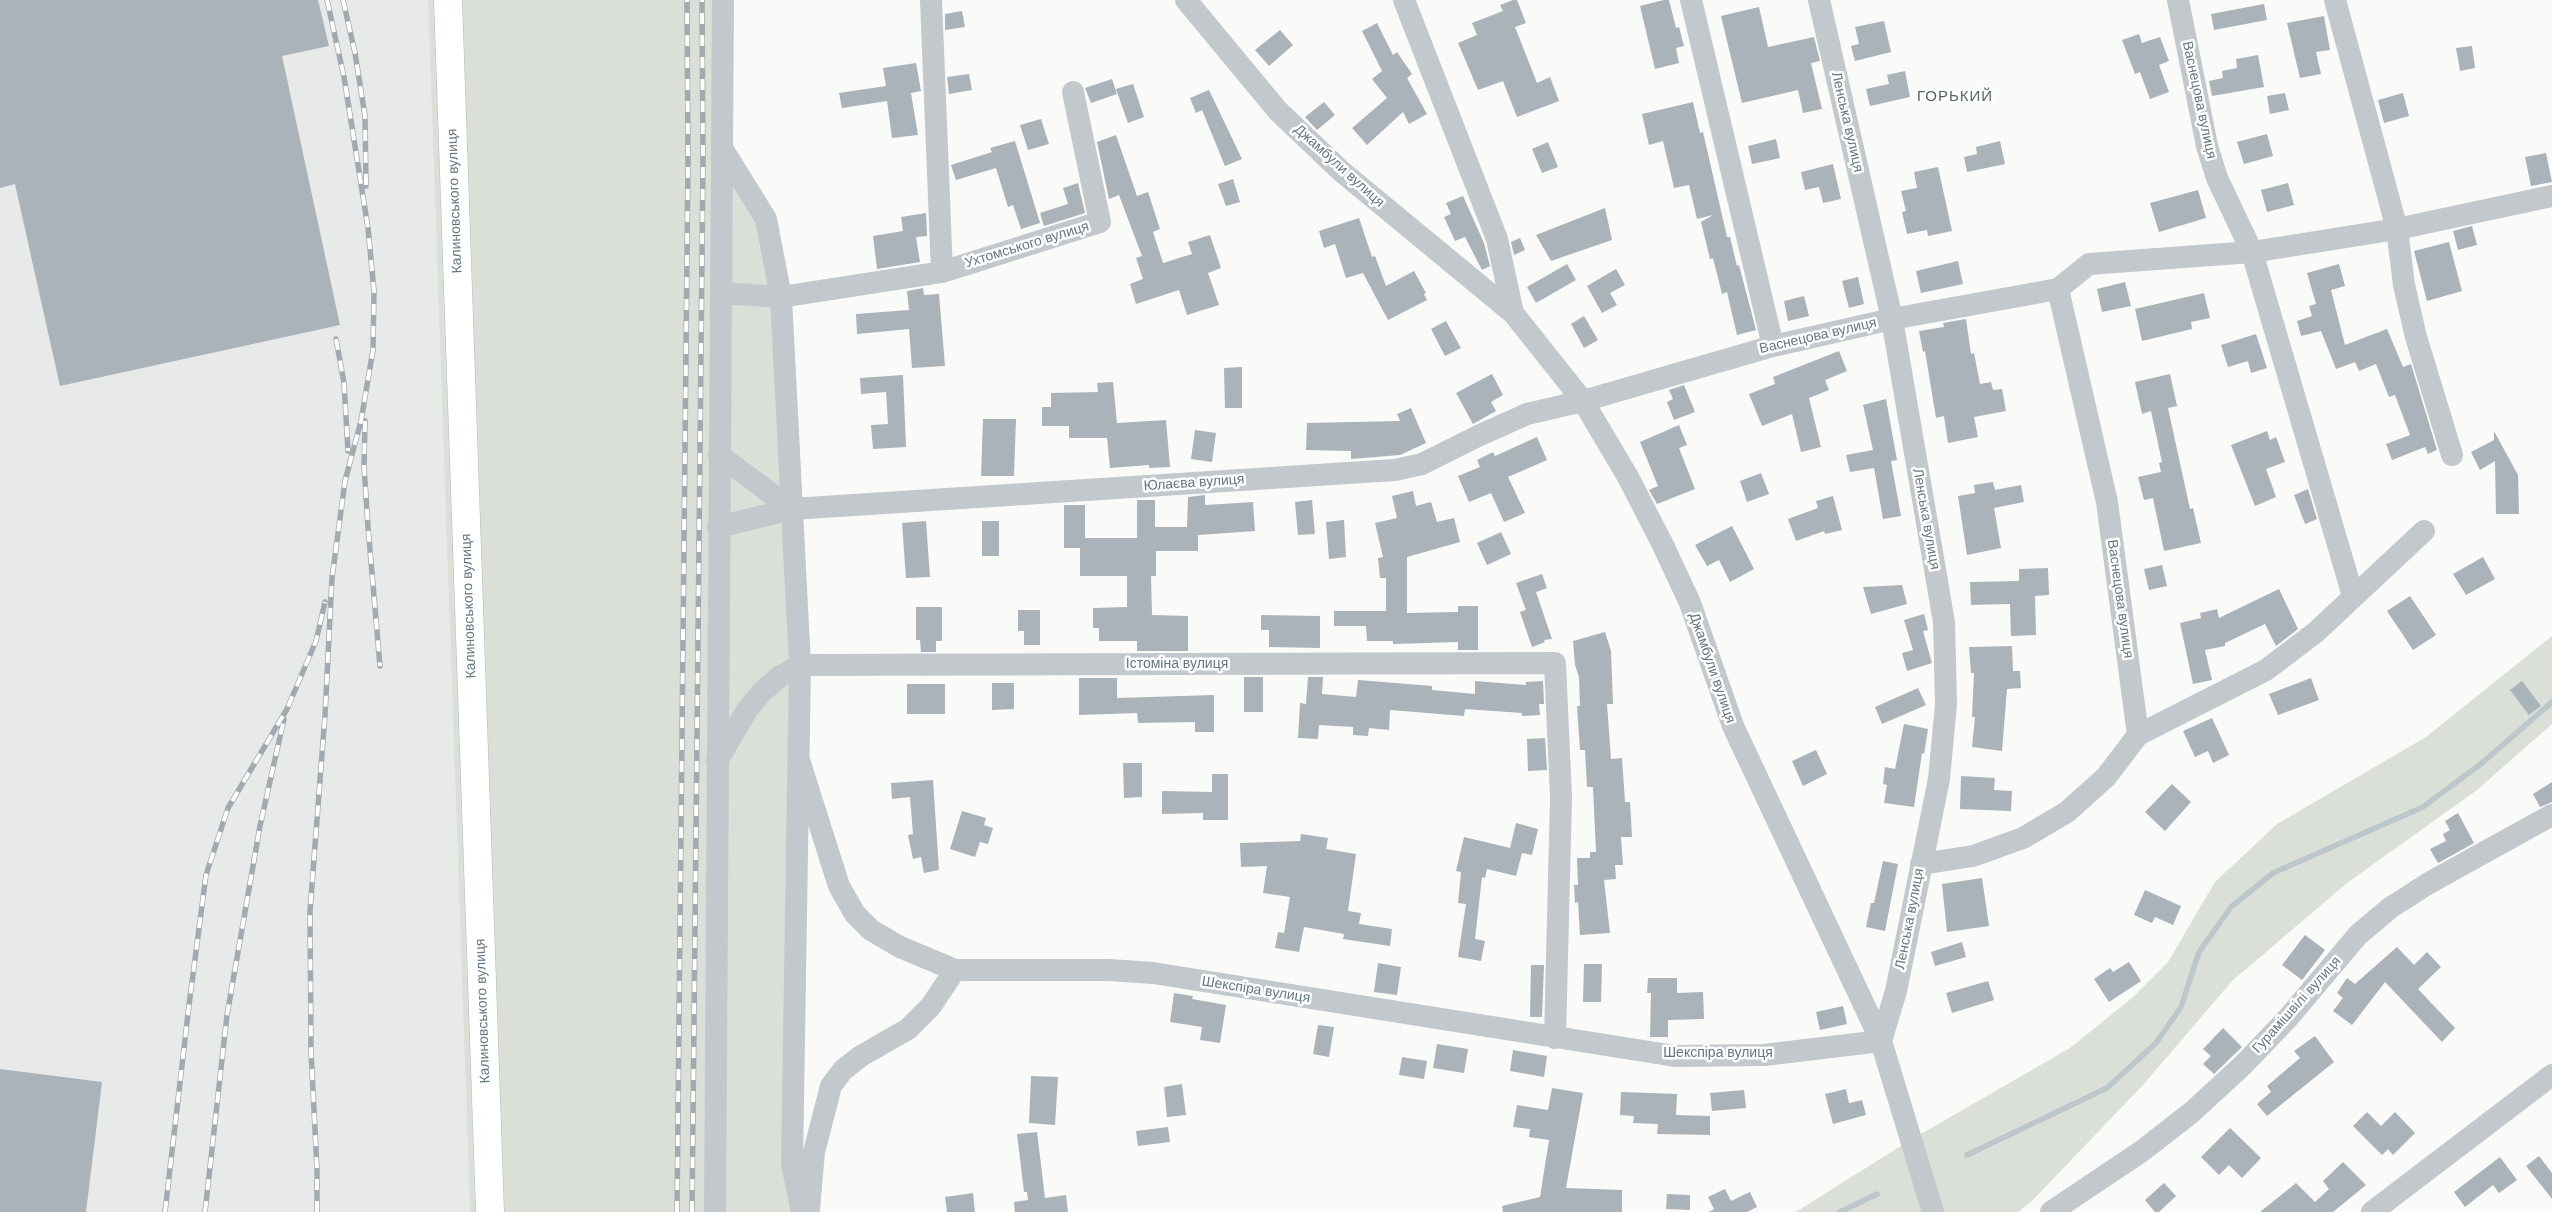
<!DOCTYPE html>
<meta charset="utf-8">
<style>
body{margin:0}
canvas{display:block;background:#fafaf8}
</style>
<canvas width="2552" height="1212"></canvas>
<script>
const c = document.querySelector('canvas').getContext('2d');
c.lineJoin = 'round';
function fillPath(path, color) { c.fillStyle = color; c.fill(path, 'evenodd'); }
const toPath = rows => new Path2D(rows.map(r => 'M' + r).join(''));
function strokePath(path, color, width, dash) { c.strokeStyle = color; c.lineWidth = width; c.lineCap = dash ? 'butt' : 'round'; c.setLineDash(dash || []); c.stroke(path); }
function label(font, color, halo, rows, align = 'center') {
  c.font = font + ' Arial,sans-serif'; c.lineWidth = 5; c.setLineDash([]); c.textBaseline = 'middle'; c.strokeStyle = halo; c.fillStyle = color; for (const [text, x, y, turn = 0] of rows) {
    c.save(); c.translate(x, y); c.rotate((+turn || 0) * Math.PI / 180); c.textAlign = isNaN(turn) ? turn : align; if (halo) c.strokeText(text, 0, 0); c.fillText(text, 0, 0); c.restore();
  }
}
fillPath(toPath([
 [0,0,428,0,470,1212,0,1212]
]), '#e8e9e9');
fillPath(toPath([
 [428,0,439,0,481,1212,470,1212],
 [457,0,715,0,715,148,759,222,773,290,791,664,792,1212,499,1212],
 [2552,636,2552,724,2477,790,2347,883,2232,981,2143,1085,2032,1201,2018,1212,1796,1212,1907,1142,2070,1048,2132,998,2168,962,2215,882,2277,824,2426,737]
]), '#dadfd7');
strokePath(toPath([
 [1967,1155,2107,1088,2156,1043,2181,1007,2199,952,2231,907,2273,873,2423,807,2482,763,2552,702],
 [1840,1212,1877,1194]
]), '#bbc7cb', 5.5);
fillPath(toPath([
 [0,0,318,0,329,46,282,56,340,325,60,386,15,184,0,188],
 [1513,0,1517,0,1526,23,1515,27,1537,83,1550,77,1559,101,1517,117,1503,81,1478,90,1458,43,1477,35,1472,23,1503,11,1500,5],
 [1664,0,1669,0,1676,28,1679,27,1684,46,1676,48,1679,63,1655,69,1640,6],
 [2264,4,2267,20,2214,30,2211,14],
 [1759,7,1768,47,1814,37,1820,61,1811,63,1822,109,1803,113,1798,90,1742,103,1721,16],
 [962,11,965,27,945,30,945,14],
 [2324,16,2330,50,2316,52,2321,74,2300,78,2287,23],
 [1884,21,1891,52,1855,61,1851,46,1859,44,1855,27],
 [1377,23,1393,55,1397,52,1412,74,1407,78,1427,114,1409,124,1403,112,1367,145,1352,128,1387,98,1372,79,1382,71,1362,31],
 [1280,30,1293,45,1269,66,1255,50],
 [2139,34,2142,43,2160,37,2169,61,2159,65,2169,92,2150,99,2140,72,2135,74,2122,40],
 [2472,46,2475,68,2460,71,2456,48],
 [2258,55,2264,87,2212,96,2209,81,2223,78,2222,71,2237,68,2236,59],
 [916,63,921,91,911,93,918,135,892,138,887,101,842,108,839,93,886,86,883,68],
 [1905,71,1910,97,1870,106,1866,89,1889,84,1887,75],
 [969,74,972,90,949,94,947,77],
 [1112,79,1117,94,1091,103,1085,88],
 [1133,84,1144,117,1128,123,1116,89],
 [1209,90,1242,159,1225,166,1202,110,1196,113,1190,98],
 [2285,93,2289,110,2270,114,2267,96],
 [2403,93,2409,116,2384,123,2378,100],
 [1324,102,1335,115,1317,130,1305,117],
 [1693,102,1700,133,1703,132,1727,237,1730,237,1737,266,1739,265,1756,330,1737,335,1727,292,1722,294,1713,258,1710,259,1701,222,1713,215,1697,219,1689,185,1674,188,1663,141,1649,145,1642,114],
 [1041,119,1049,144,1028,150,1020,125],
 [2267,134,2273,156,2244,164,2237,142],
 [1116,135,1137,196,1148,192,1160,229,1153,232,1163,263,1192,254,1188,242,1210,235,1221,268,1208,273,1219,305,1187,315,1179,290,1136,304,1130,284,1143,279,1136,258,1142,256,1119,195,1109,199,1097,142],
 [1776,139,1780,158,1752,164,1748,146],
 [1015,141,1040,223,1021,229,1013,205,1008,207,996,168,956,180,951,165,992,152,990,148],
 [2000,141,2005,164,1967,172,1964,157,1977,154,1976,147],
 [1548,142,1558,167,1542,173,1532,149],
 [2546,153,2552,182,2531,186,2525,157],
 [1833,164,1841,199,1823,203,1819,187,1805,190,1801,172],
 [1938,167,1952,231,1928,236,1927,230,1907,234,1902,212,1906,211,1901,191,1917,188,1914,172],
 [1233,179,1240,202,1226,206,1218,184],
 [1078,183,1085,213,1044,226,1040,213,1068,204,1063,188],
 [2288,183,2294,205,2267,212,2261,190],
 [2198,190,2206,218,2159,232,2150,203],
 [1463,196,1484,243,1490,266,1482,270,1465,237,1455,241,1444,217,1451,214,1446,203],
 [1605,208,1612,240,1551,261,1536,235],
 [926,213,927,236,916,237,920,262,877,269,873,236,903,231,901,217],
 [1359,218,1372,257,1375,256,1386,286,1414,271,1426,293,1424,294,1427,300,1388,320,1363,273,1346,278,1335,244,1324,248,1319,231],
 [2472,226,2477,245,2458,250,2453,231],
 [1520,238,1525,250,1514,255,1511,242],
 [2449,242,2462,291,2427,301,2414,251],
 [1958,261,1963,284,1921,293,1916,271],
 [1567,264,1576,280,1536,303,1527,287],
 [2339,264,2345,286,2331,290,2345,345,2387,329,2403,367,2411,364,2437,450,2428,454,2425,447,2392,460,2386,444,2410,435,2395,395,2389,397,2376,364,2359,371,2355,362,2336,369,2321,331,2301,336,2297,321,2312,316,2309,306,2316,304,2307,273],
 [1616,269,1625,285,1610,293,1617,305,1602,313,1587,286],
 [1858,277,1864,304,1849,308,1842,281],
 [2125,282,2131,306,2102,312,2097,289],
 [923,288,924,295,939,294,945,366,912,368,909,329,857,334,856,314,909,310,907,291],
 [2204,293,2210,318,2191,322,2192,329,2142,341,2135,309],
 [1804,296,1809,316,1788,321,1784,301],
 [1584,316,1598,340,1584,348,1571,324],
 [1966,319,1971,354,1974,353,1980,384,1991,382,1993,390,2002,389,2006,411,1974,417,1978,437,1948,443,1944,416,1936,418,1925,351,1923,352,1919,331,1944,327,1943,323],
 [1446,321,1461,348,1445,356,1431,329],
 [2256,334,2267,368,2251,373,2248,361,2228,367,2221,345],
 [1839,351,1847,371,1825,380,1829,390,1809,398,1821,447,1801,452,1792,414,1762,426,1749,394,1775,384,1773,377],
 [1242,367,1242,408,1225,408,1224,368],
 [1492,374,1503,395,1491,402,1496,411,1473,424,1456,393],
 [2170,374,2177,406,2168,408,2190,509,2193,508,2201,543,2164,551,2153,498,2144,500,2138,477,2161,472,2159,463,2162,462,2151,411,2142,414,2135,382],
 [903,375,906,447,873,449,871,425,888,424,886,392,861,394,860,378],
 [1113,382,1117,423,1166,420,1170,467,1149,468,1149,465,1110,468,1107,438,1069,438,1069,426,1042,426,1042,407,1051,407,1051,393,1098,392,1097,383],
 [1684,385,1695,412,1674,420,1667,402,1673,399,1669,390],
 [1886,399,1897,460,1891,461,1901,516,1883,519,1874,468,1850,472,1846,455,1873,450,1863,405],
 [1411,408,1426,443,1400,455,1351,459,1351,451,1306,450,1307,423,1400,421,1397,414],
 [983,419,1016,419,1014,476,981,476],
 [1679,425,1687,445,1679,448,1695,489,1657,504,1649,490,1658,486,1640,442],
 [1195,430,1216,433,1212,462,1191,459],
 [2267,431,2270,440,2276,437,2285,462,2266,469,2276,497,2255,506,2231,445],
 [2494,431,2518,475,2519,514,2496,514,2495,461,2480,470,2471,452,2494,440],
 [1537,437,1547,460,1508,477,1525,513,1504,522,1491,493,1469,502,1458,476,1480,467,1477,460,1493,452,1495,456],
 [1761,473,1769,494,1747,502,1740,481],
 [1993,482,1995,490,2021,485,2024,502,1994,508,2001,548,1967,555,1958,496,1975,493,1974,485],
 [2308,489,2317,519,2305,524,2294,495],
 [1413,491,1416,506,1431,502,1437,522,1454,518,1460,542,1407,557,1407,613,1458,612,1458,606,1478,606,1478,650,1458,650,1458,642,1393,644,1393,641,1367,641,1366,626,1334,626,1334,611,1386,611,1386,578,1380,578,1378,558,1383,557,1375,523,1397,518,1392,496],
 [1205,495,1205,505,1253,502,1255,531,1198,535,1198,551,1156,551,1156,576,1151,576,1152,615,1188,616,1188,651,1137,651,1137,641,1099,641,1099,628,1093,628,1093,608,1127,607,1127,576,1080,576,1080,548,1064,548,1064,505,1085,505,1085,538,1137,538,1137,500,1155,500,1155,527,1187,527,1188,497],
 [1833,496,1842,530,1825,534,1824,531,1796,541,1788,519,1818,508,1816,501],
 [1312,500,1315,534,1298,535,1295,502],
 [1344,520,1346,557,1329,559,1326,522],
 [926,521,930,577,906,578,902,523],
 [982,521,999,521,999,556,982,556],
 [1732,526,1754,569,1730,582,1719,560,1707,566,1695,545],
 [1501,532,1511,554,1487,565,1477,543],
 [2483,557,2495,579,2466,595,2453,574],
 [2162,565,2167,586,2149,590,2144,569],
 [2048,568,2049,595,2035,596,2036,635,2011,636,2010,604,1971,605,1970,582,2019,581,2019,569],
 [1542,574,1547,588,1536,592,1552,639,1544,640,1545,642,1532,647,1520,612,1526,610,1516,583],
 [1902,585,1907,604,1871,614,1863,587],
 [2279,589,2298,629,2276,646,2265,624,2225,643,2225,646,2205,650,2212,680,2193,684,2180,623,2201,618,2200,613,2217,609,2219,618],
 [2410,596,2436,635,2413,650,2387,611],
 [916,607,942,607,942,641,936,641,936,652,921,652,920,640,916,640],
 [1018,610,1040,610,1040,645,1024,645,1024,631,1018,631],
 [1924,614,1928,630,1923,631,1932,663,1907,671,1902,653,1913,650,1904,620],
 [1261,615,1320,616,1320,648,1269,647,1269,630,1261,630],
 [1605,632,1611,651,1613,704,1607,704,1611,759,1622,758,1625,802,1630,802,1632,837,1621,837,1623,865,1615,865,1616,879,1604,880,1610,933,1580,935,1578,902,1575,903,1574,885,1578,885,1577,858,1590,858,1590,852,1596,852,1593,787,1587,787,1585,750,1580,750,1577,706,1580,706,1579,677,1575,665,1573,641],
 [2012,646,2013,671,2020,671,2021,688,2007,689,2002,751,1972,747,1975,717,1972,717,1974,673,1971,673,1969,647],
 [1244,677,1263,677,1263,712,1244,712],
 [1308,677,1323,677,1322,694,1356,697,1358,680,1432,686,1432,690,1475,694,1475,681,1526,685,1526,682,1543,681,1544,704,1539,704,1540,715,1522,716,1522,713,1465,709,1464,716,1390,710,1389,730,1369,728,1368,736,1353,735,1353,727,1319,725,1318,739,1298,738,1300,703,1306,704],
 [1079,678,1117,678,1117,698,1214,695,1214,732,1195,732,1195,722,1138,723,1137,713,1079,715],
 [2311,678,2319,700,2278,715,2269,694],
 [2522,681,2541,706,2529,715,2510,690],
 [992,683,1014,683,1014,709,992,710],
 [907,684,945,684,945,714,907,714],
 [1918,688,1926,705,1882,724,1875,707],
 [2212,718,2229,755,2213,763,2208,751,2195,757,2183,731],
 [1904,724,1928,729,1924,754,1922,753,1914,807,1884,803,1887,785,1883,784,1885,767,1895,769],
 [1545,738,1547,770,1528,771,1527,739],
 [1816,750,1827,774,1803,786,1792,761],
 [1123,763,1142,763,1142,797,1124,798],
 [1212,774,1228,774,1228,820,1203,820,1203,813,1162,814,1162,791,1212,792],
 [1961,776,1995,778,1994,790,2012,791,2011,811,1960,809],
 [933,780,939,870,924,873,921,857,913,859,908,835,913,834,910,797,892,799,891,783],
 [2552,782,2552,802,2540,807,2533,794],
 [2172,784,2191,802,2165,831,2145,812],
 [962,811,986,818,984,825,993,828,988,844,980,842,975,857,950,849],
 [2458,813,2474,843,2438,863,2430,849,2446,841,2443,834,2450,830,2445,821],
 [1516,823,1538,829,1532,855,1522,853,1516,876,1487,869,1485,878,1482,877,1475,939,1485,941,1481,961,1458,957,1466,904,1458,903,1461,872,1456,871,1464,837,1510,848],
 [1301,834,1328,838,1326,849,1356,854,1348,911,1361,913,1359,924,1392,929,1390,946,1343,939,1344,934,1304,927,1299,952,1275,948,1278,932,1284,933,1290,897,1263,893,1267,866,1241,867,1240,843,1300,841],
 [1883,861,1898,864,1885,931,1866,927,1871,903,1874,903],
 [1982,878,1989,926,1947,932,1942,884],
 [2145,890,2181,906,2173,925,2155,917,2152,923,2134,915],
 [2305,935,2325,950,2302,980,2282,965],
 [1962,942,1966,957,1935,966,1931,952],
 [2397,947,2414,965,2427,952,2441,967,2418,989,2455,1028,2442,1042,2385,982,2352,1025,2333,1011,2343,998,2337,993,2347,978,2355,984],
 [2129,962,2141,981,2109,1002,2094,979,2110,968,2113,972],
 [1378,963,1401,967,1397,995,1374,992],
 [1584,964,1602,964,1601,1002,1583,1002],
 [1531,965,1544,965,1542,1017,1530,1017],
 [1648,978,1677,978,1677,993,1703,992,1704,1019,1668,1020,1668,1037,1650,1037,1651,993,1647,993],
 [1988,981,1994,1000,1952,1013,1946,993],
 [1174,993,1193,996,1192,999,1226,1005,1220,1043,1200,1040,1202,1027,1170,1022],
 [1843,1006,1847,1024,1820,1030,1816,1012],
 [1318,1025,1334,1027,1329,1057,1313,1054],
 [2223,1028,2242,1047,2214,1074,2203,1064,2211,1056,2203,1049],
 [2315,1036,2334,1062,2267,1116,2257,1104,2271,1092,2267,1086,2300,1058,2294,1051],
 [1437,1044,1468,1049,1464,1073,1433,1068],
 [1513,1050,1547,1056,1544,1077,1510,1071],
 [1402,1057,1427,1061,1424,1079,1399,1075],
 [0,1069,102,1082,86,1212,0,1212],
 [1031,1076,1058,1077,1055,1125,1029,1123],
 [1182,1084,1186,1115,1167,1117,1164,1087],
 [1552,1088,1583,1093,1566,1188,1622,1190,1622,1212,1503,1212,1502,1206,1540,1197,1549,1140,1529,1137,1530,1129,1513,1127,1517,1105,1548,1110],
 [1846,1089,1849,1103,1862,1100,1866,1115,1833,1124,1825,1094],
 [1744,1090,1746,1108,1712,1111,1710,1093],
 [1621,1092,1677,1094,1676,1115,1710,1116,1710,1135,1657,1134,1658,1124,1633,1123,1634,1116,1620,1115],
 [2367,1112,2381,1126,2395,1112,2415,1133,2393,1155,2388,1149,2382,1155,2353,1126],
 [1168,1127,1170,1142,1138,1146,1136,1131],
 [2230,1128,2261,1158,2242,1178,2229,1165,2219,1175,2201,1157],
 [1037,1132,1045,1198,1066,1195,1068,1212,1015,1212,1014,1202,1028,1200,1027,1192,1024,1192,1017,1134],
 [2539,1156,2552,1173,2552,1199,2526,1166],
 [2500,1157,2517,1180,2499,1193,2493,1185,2465,1207,2454,1192],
 [2343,1162,2366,1185,2333,1212,2260,1212,2296,1183,2315,1202,2329,1189,2323,1181],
 [2164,1183,2176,1196,2159,1212,2155,1212,2145,1200],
 [1725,1189,1731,1201,1750,1192,1757,1207,1747,1212,1709,1212,1714,1209,1708,1197],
 [973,1193,975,1212,947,1212,945,1197],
 [1667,1194,1690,1195,1690,1210,1666,1209]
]), '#aab3b9');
const secondary = toPath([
 [448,0,490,1212]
]);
strokePath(secondary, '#b3babf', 29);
strokePath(toPath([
 [931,0,942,272],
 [1186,0,1278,111,1341,171,1513,313,1583,401,1628,477,1663,545,1690,603,1733,726,1881,1041,1933,1212],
 [1404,0,1497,239,1513,313],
 [1691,0,1773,346],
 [1819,0,1892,319,1944,622,1946,704,1939,779,1896,991,1881,1041],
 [2178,0,2207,146,2217,178,2252,252,2353,596],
 [2335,0,2397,229,2404,285,2416,337,2452,455],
 [722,148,766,219,781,297,800,665,792,1164,802,1212],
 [2058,289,2107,502,2138,735],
 [721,293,781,297,942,272,1100,222,1073,92],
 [719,455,792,509],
 [718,527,792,509,1395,470,1422,464,1478,436,1527,414,1583,401,1773,346,1892,319,2058,289,2089,264,2252,252,2397,229,2552,196],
 [799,760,839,886,855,914,871,930,900,947,955,970,1109,970,1153,973,1675,1056,1764,1055,1881,1041],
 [717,761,747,710,762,692,779,677,800,665,1555,663,1561,797,1555,1038],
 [1921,864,1973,856,2023,838,2067,812,2106,777,2138,735,2266,670,2316,632,2424,531],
 [809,1209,814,1152,831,1086,843,1070,861,1056,908,1029,931,1006,955,970],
 [715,1212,723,0],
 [2051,1212,2142,1151,2192,1112,2243,1065,2288,1018,2358,935,2390,908,2429,883,2552,815],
 [2372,1212,2552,1075]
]), '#c3c8cc', 22);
strokePath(secondary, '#fff', 28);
const rail = toPath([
 [343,0,355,53,365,116,366,186],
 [336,339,344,383,348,451],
 [365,421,364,466,368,527,380,666],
 [165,1212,189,1005,206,875,228,808,287,709,316,641,325,602],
 [205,1212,227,1015,260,826,284,719],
 [317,1212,317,1169,311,1051,310,911,325,715,332,578,345,481,361,421,373,350,374,291,368,228,344,77,327,0],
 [677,1212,688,161,687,0],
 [692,1212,703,161,702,0]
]);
strokePath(rail, '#a2aab0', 5.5);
strokePath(rail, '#fff', 4, [11]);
label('14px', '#657683', '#fff', [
 ["Васнецова вулиця",2199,100,78],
 ["Ленська вулиця",1847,122,77],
 ["Джамбули вулиця",1339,166,42],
 ["Калиновського вулиця",455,201,-92],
 ["Ухтомського вулиця",1027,245,-17],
 ["Васнецова вулиця",1818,336,-13],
 ["Юлаєва вулиця",1194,483,-4],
 ["Ленська вулиця",1926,519,80],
 ["Васнецова вулиця",2120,599,82],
 ["Калиновського вулиця",469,606,-92],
 ["Істоміна вулиця",1177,664],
 ["Джамбули вулиця",1712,668,71],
 ["Ленська вулиця",1910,919,-79],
 ["Шекспіра вулиця",1256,990,9],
 ["Гурамішвілі вулиця",2297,1005,-48],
 ["Калиновського вулиця",483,1011,-92],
 ["Шекспіра вулиця",1718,1053]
]);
c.letterSpacing = '1px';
label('15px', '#57646e', '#fff', [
 ["ГОРЬКИЙ",1955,97]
]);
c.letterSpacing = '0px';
</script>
